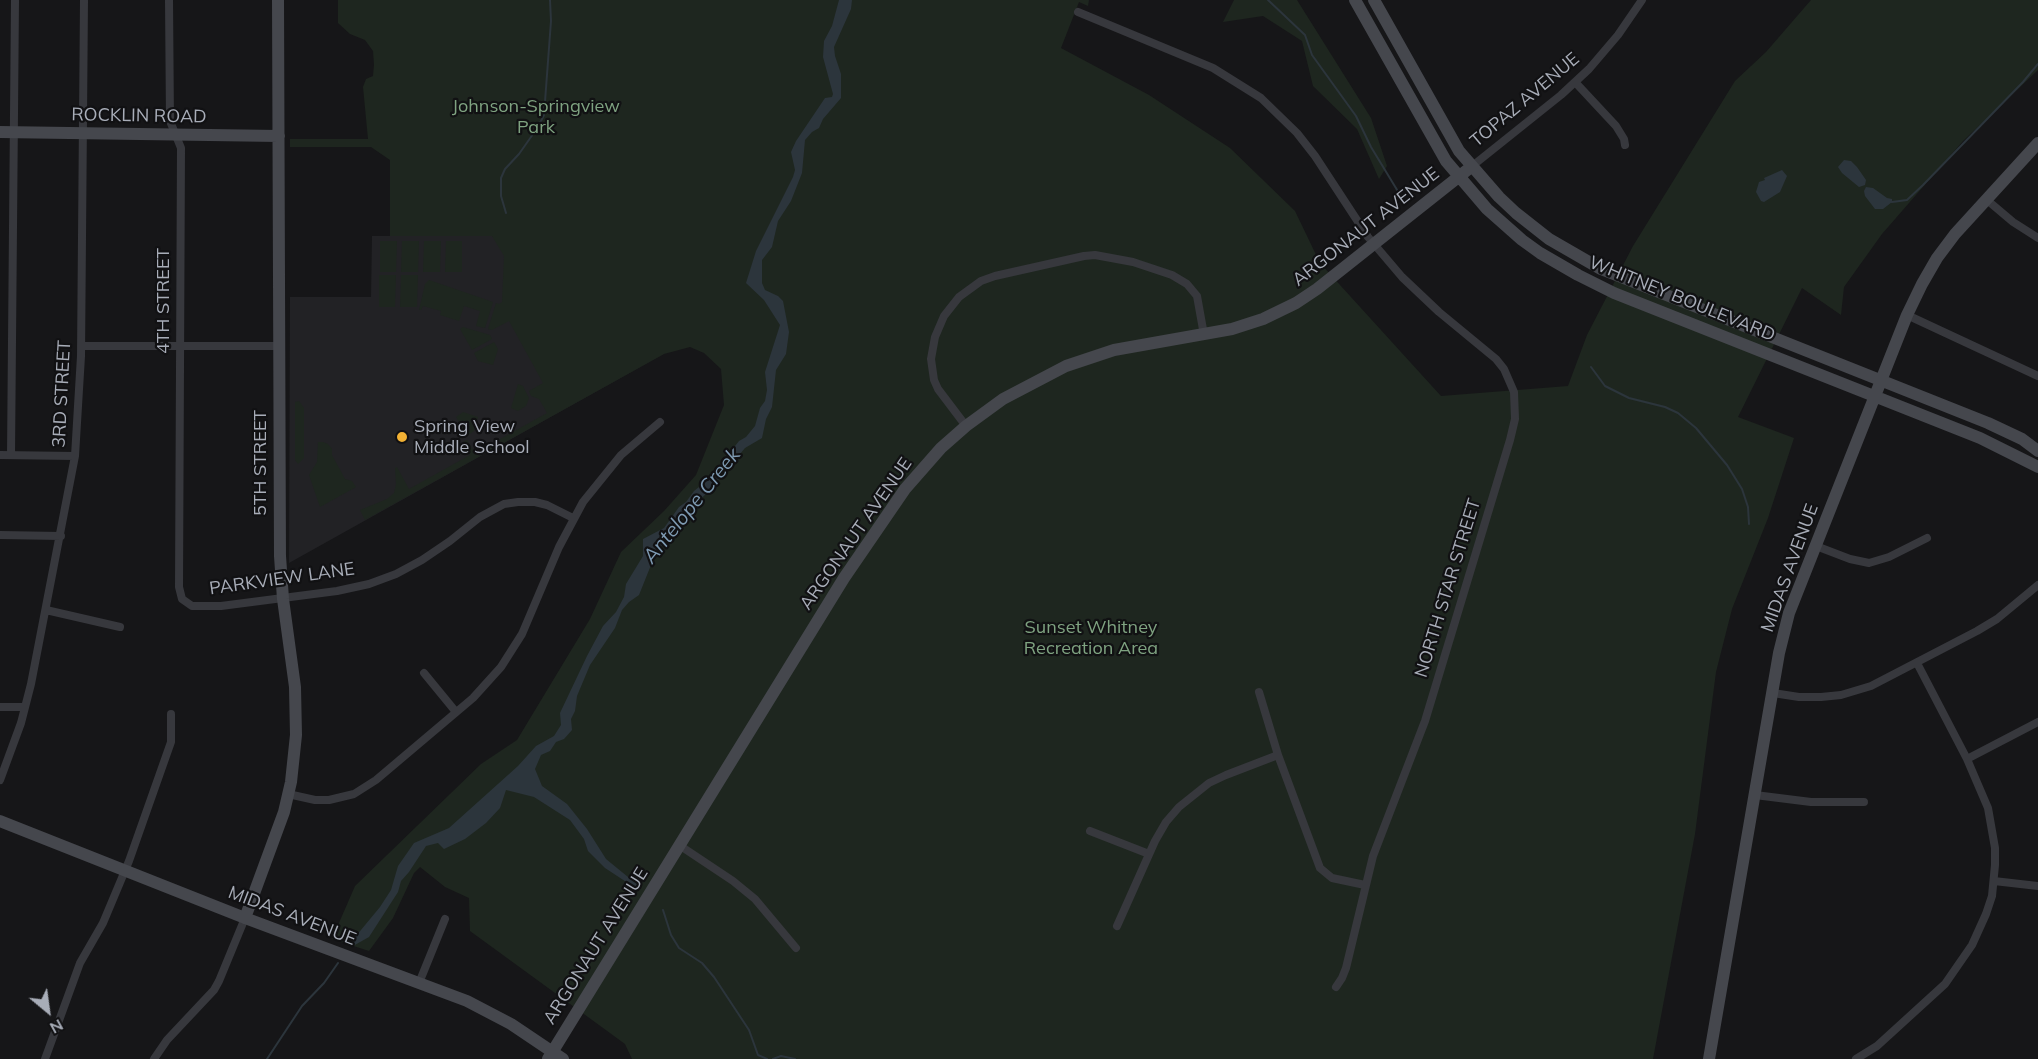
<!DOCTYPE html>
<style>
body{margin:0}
#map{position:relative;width:2038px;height:1059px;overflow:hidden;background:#161618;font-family:Mulish,sans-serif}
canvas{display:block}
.north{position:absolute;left:18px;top:981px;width:60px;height:60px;-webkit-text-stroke:4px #111113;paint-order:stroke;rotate:151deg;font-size:16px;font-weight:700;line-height:24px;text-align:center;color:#a8adb8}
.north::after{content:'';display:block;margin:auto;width:21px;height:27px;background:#a8adb8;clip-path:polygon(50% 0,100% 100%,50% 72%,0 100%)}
</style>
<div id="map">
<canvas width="2038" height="1059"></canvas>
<div class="north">N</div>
</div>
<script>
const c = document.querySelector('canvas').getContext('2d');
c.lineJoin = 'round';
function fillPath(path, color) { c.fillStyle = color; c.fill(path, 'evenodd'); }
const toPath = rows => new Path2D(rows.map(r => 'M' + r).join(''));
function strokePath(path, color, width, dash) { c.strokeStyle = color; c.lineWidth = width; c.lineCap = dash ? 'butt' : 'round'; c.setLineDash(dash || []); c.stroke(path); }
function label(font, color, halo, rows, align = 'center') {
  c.font = font + ' Mulish,sans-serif'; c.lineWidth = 4.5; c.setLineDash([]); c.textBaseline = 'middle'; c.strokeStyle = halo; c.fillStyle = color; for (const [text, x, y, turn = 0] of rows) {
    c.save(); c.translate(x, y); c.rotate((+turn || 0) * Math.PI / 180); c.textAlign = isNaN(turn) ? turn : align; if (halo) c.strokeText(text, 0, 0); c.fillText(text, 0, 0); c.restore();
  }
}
fillPath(toPath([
 [372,236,492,236,719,323,289,563,290,297,371,297]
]), '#222225');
fillPath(toPath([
 [338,0,1089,0,1088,6,1079,2,1061,48,1149,95,1230,148,1295,211,1320,263,1441,396,1568,386,1587,335,1633,246,1735,81,1766,52,1811,0,2038,0,2038,70,1963,141,1882,234,1844,287,1841,315,1802,288,1738,417,1794,438,1768,518,1732,609,1716,672,1695,834,1653,1059,632,1059,625,1044,470,931,469,898,445,887,420,867,414,873,393,918,369,951,332,939,355,886,481,764,517,740,590,619,621,552,664,511,696,475,724,405,721,369,704,353,690,347,664,354,365,520,360,510,387,499,394,493,396,484,395,468,397,467,409,489,470,455,463,442,467,440,475,453,547,413,539,399,531,396,529,391,543,383,509,321,492,330,488,329,496,303,499,304,502,302,504,256,492,236,390,236,390,160,371,147,290,147,290,139,368,139,363,87,366,79,373,76,374,65,373,51,365,40,350,34,338,23],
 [1234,0,1297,0,1371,118,1387,166,1379,179,1357,129,1313,86,1302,41,1263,16,1223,22],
 [380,241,397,241,396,272,380,272],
 [402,241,419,241,418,272,401,272],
 [424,241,441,241,440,272,423,272],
 [446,241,462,241,462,272,445,272],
 [379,275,396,275,395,307,379,307],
 [401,275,418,275,417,307,400,307],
 [429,280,493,302,485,328,476,326,480,311,464,306,459,321,440,315,441,311,423,306,421,310,419,310,425,284],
 [463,327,490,335,492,339,472,350,460,329],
 [494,342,498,349,493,365,478,361,474,353],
 [518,384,523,386,529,398,526,406,518,411,511,408],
 [299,401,304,408,304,458,298,464,295,460,295,402],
 [463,412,478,417,474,431,467,436,456,417],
 [318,442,323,442,328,444,332,449,332,455,345,479,352,481,356,487,320,507,309,475,317,462]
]), '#1e261f');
fillPath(toPath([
 [839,0,852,0,851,9,834,47,835,56,841,74,841,98,823,119,819,128,812,132,805,140,802,173,791,201,778,221,772,247,762,260,762,283,765,290,778,296,783,301,789,332,786,354,776,370,772,407,766,419,762,438,745,448,708,492,686,513,666,538,653,560,639,595,629,602,622,610,615,628,590,665,577,696,575,711,571,719,572,730,564,739,556,742,550,751,541,755,535,769,542,786,567,804,587,829,606,859,639,886,637,889,605,868,588,851,584,839,570,820,534,797,506,790,500,808,486,823,465,839,444,849,438,843,426,846,409,872,401,881,398,892,369,937,353,946,348,944,356,936,380,907,391,890,398,866,414,843,449,828,518,766,536,746,554,736,561,725,560,713,587,656,603,626,616,612,624,597,626,584,643,556,643,539,664,528,679,507,686,502,694,491,709,479,739,441,746,437,755,426,760,408,765,401,767,390,765,372,780,325,764,300,746,283,756,251,793,177,795,170,791,152,796,141,825,98,832,97,833,94,823,57,824,41,832,26],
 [1844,160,1851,161,1857,167,1866,180,1865,185,1859,187,1842,173,1838,167],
 [1782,170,1787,176,1780,192,1764,202,1761,201,1756,192,1759,182,1765,180,1764,178],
 [1866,187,1873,188,1887,198,1892,199,1892,202,1883,209,1875,209,1865,196,1864,191]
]), '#2c353c');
strokePath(toPath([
 [1268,0,1305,35,1312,55,1356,116,1371,147,1405,203],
 [1892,202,1907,200,1923,185,2023,82,2038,64],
 [506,213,501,196,501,178,505,169,519,154,538,127,544,115,551,21,550,0],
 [1591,367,1605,386,1629,398,1665,407,1678,413,1696,428,1727,465,1742,489,1748,507,1749,524],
 [663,910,671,935,679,948,702,963,714,977,749,1030,758,1055,767,1059],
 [267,1059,302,1006,324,983,338,963],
 [773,1059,781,1056,795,1059]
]), '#2c353c', 2);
strokePath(toPath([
 [169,0,170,121,181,148,179,587,182,599,192,606,221,606,337,591,369,584,396,574,422,560,450,541,480,517,504,504,518,502,535,502,547,505,573,518],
 [1078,12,1213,68,1261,98,1297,133,1315,156,1368,237,1402,277,1439,312,1496,359,1504,369,1514,392,1515,419,1510,440,1425,721,1373,856,1346,968,1342,978,1336,987],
 [1575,82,1616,126,1624,139,1625,145],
 [1471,167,1561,95,1589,69,1618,35,1642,0],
 [1987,200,2013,222,2038,238],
 [1907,315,2038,376],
 [81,346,279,346],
 [966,426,938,389,934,380,931,359,935,337,944,316,959,297,981,281,995,276,1084,256,1095,255,1133,262,1172,275,1187,284,1197,296,1204,335],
 [0,455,75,456],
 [11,455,15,0],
 [0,535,61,536],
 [1816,546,1850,559,1869,563,1889,557,1927,538],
 [46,610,120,627],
 [424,673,456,712],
 [1259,692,1278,755,1320,868,1332,878,1365,885],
 [1773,693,1799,697,1821,697,1841,695,1871,686,1977,631,1997,619,2038,585],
 [0,707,25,707],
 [1967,759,2038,722],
 [0,780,21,723,31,684,75,456,81,356,84,0],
 [288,794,315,800,329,800,354,794,376,780,473,698,501,667,522,634,559,547,583,502,621,455,660,422],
 [1755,795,1811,802,1864,802],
 [1090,831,1149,854],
 [679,845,733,881,755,899,796,948],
 [1994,881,2038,886],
 [1117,926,1155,841,1166,822,1179,807,1209,783,1226,775,1278,755],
 [419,983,445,919],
 [45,1059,80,963,103,923,129,861,171,742,171,714],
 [154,1059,167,1040,214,990,219,981,245,918],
 [1856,1059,1877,1046,1945,984,1972,945,1986,914,1992,896,1995,865,1995,848,1988,808,1967,759,1917,663]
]), '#37383d', 8);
strokePath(toPath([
 [1355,0,1446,161,1487,209,1522,240,1540,253,1578,275,1614,293,1980,438,2038,467],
 [1374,0,1459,151,1499,197,1516,213,1549,239,1601,269,1988,423,2022,439,2038,451],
 [0,132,279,136],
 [0,821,245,918,467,1001,511,1024,563,1059],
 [245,918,284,812,291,782,296,735,295,687,283,599,280,556,278,0],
 [548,1059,844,578,905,489,941,448,966,426,1003,399,1066,366,1114,350,1232,329,1263,319,1296,303,1317,289,1471,167],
 [1709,1059,1779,653,1789,613,1907,315,1922,284,1937,258,1955,234,2038,143]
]), '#45474d', 12);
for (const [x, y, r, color] of [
 [402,437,6,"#f2b134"]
]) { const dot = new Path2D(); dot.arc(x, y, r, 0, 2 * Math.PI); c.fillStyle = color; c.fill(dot); strokePath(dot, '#111113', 2); }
label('18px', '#a8adb8', '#111113', [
 ["TOPAZ AVENUE",1525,100,-40],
 ["ROCKLIN ROAD",139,116,1],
 ["ARGONAUT AVENUE",1366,227,-38],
 ["WHITNEY BOULEVARD",1682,299,22],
 ["4TH STREET",164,301,-90],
 ["3RD STREET",62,394,-87],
 ["5TH STREET",261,463,-90],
 ["ARGONAUT AVENUE",856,534,-55],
 ["MIDAS AVENUE",1790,568,-70],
 ["PARKVIEW LANE",282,579,-8],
 ["NORTH STAR STREET",1448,588,-73],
 ["MIDAS AVENUE",292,916,21],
 ["ARGONAUT AVENUE",596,946,-58]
]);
label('18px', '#7fa381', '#111113', [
 ["Johnson-Springview",536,107],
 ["Park",536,128],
 ["Sunset Whitney",1091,628],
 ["Recreation Area",1091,649]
]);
label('18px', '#a8adb8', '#111113', [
 ["Spring View",414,427],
 ["Middle School",414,448]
], 'left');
label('italic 20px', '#7f9bb3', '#111113', [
 ["Antelope Creek",692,506,-51]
]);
</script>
